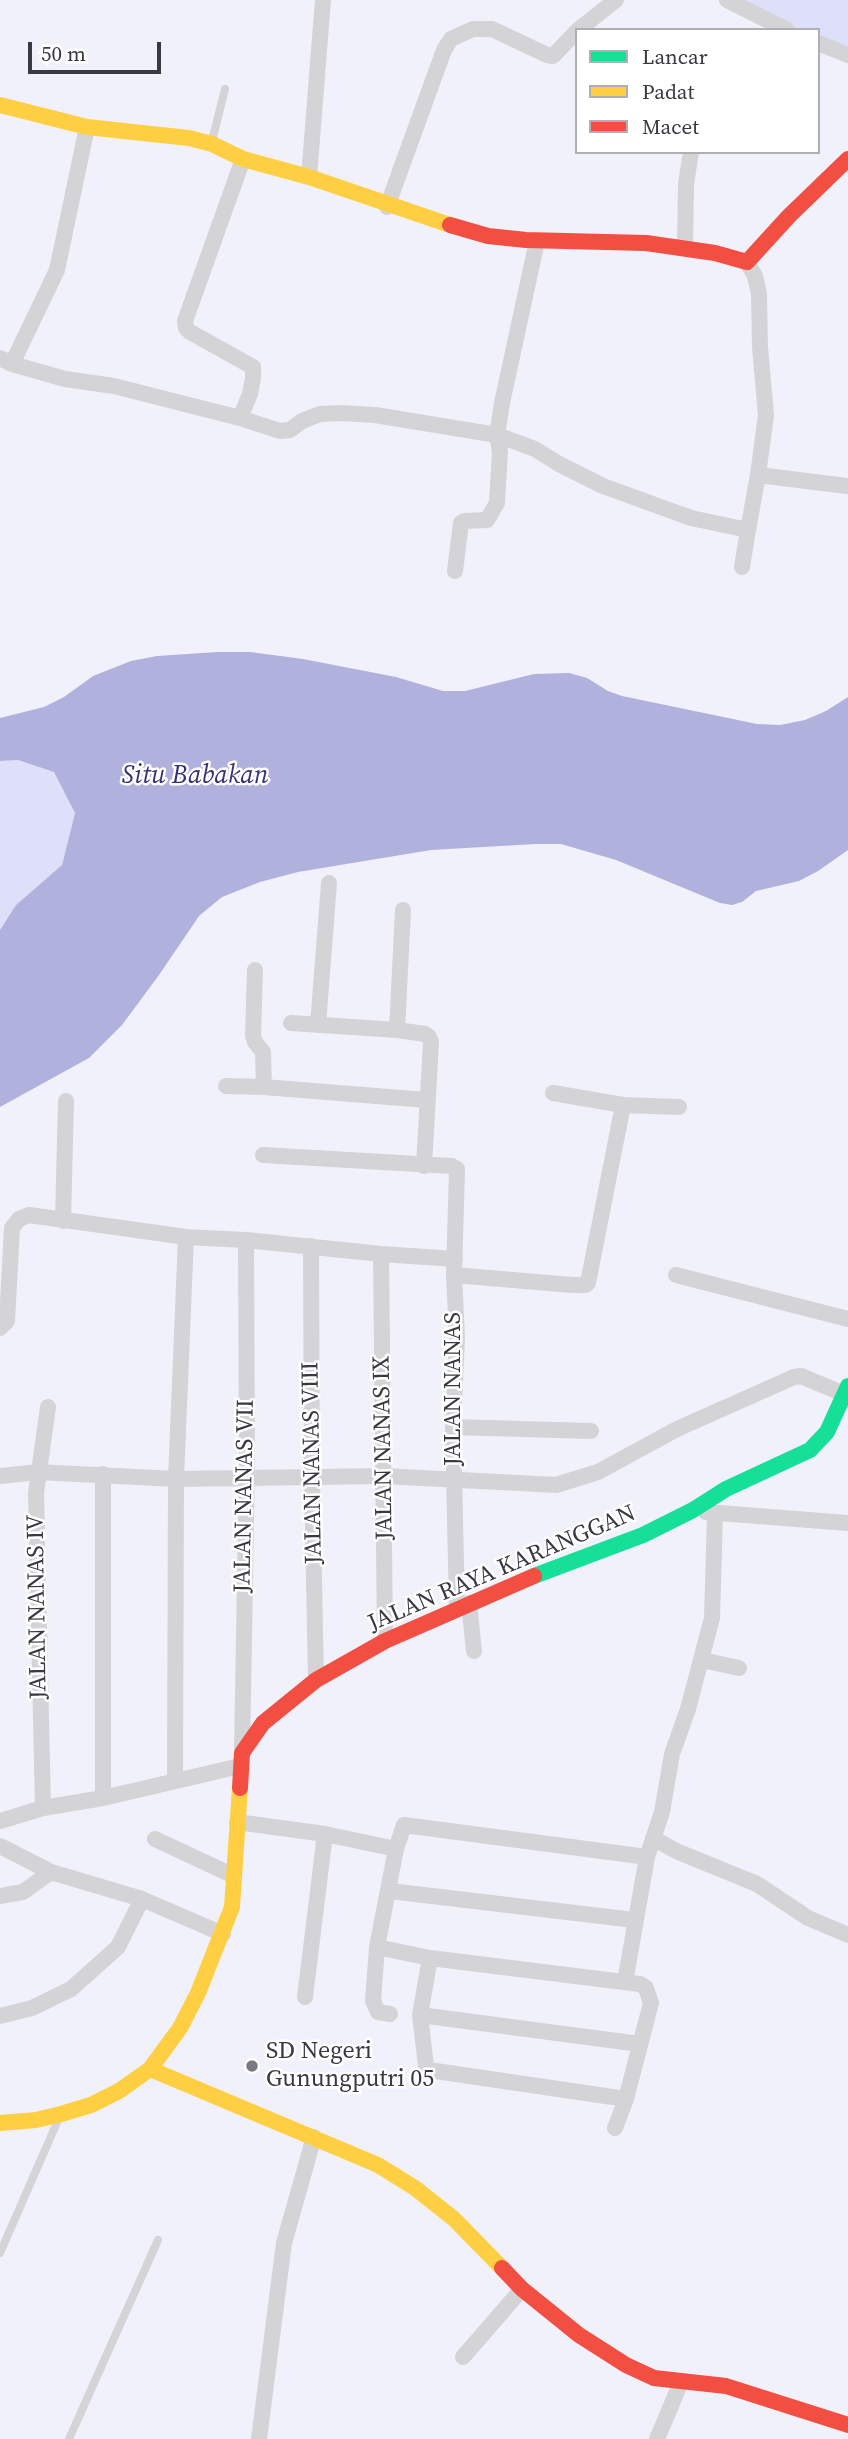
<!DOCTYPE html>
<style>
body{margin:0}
#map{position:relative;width:848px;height:2439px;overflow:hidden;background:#f0f1fb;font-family:"Source Serif 4",serif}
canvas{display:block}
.legend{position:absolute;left:575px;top:28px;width:245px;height:126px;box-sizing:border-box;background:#fff;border:2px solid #b0b0b3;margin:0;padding:9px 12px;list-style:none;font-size:21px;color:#393940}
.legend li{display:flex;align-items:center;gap:14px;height:35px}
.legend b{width:35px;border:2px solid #b0b0b3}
.scale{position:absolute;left:28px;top:42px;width:133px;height:32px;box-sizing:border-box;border:4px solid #393940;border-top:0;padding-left:9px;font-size:21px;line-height:24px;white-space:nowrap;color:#393940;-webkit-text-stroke:5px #fff;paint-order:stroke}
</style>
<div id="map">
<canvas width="848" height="2439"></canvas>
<ul class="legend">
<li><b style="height:9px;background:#16e098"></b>Lancar</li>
<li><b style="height:9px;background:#ffcf43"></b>Padat</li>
<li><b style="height:9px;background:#f24e42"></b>Macet</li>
</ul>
<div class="scale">50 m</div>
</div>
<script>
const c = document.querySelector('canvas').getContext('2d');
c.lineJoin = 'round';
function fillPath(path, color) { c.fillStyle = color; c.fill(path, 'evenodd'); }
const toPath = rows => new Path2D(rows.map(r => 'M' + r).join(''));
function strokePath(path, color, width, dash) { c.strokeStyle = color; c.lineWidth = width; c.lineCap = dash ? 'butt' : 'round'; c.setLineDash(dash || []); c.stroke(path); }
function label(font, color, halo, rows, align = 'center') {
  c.font = font + ' "Source Serif 4",serif'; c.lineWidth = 5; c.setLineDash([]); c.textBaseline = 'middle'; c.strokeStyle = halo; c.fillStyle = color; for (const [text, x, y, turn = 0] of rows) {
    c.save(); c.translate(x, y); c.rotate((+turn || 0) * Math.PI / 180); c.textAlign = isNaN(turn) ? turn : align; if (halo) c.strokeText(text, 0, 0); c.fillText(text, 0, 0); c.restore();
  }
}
fillPath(toPath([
 [727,0,848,0,848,55,818,43,818,30,787,30],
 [18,760,55,772,75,813,62,865,16,905,0,930,0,761]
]), '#dedff9');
fillPath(toPath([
 [217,652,250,652,303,659,396,677,443,691,465,691,534,674,569,673,587,678,608,691,622,696,757,724,780,725,805,720,826,711,848,697,848,850,818,871,799,881,756,891,742,902,732,905,720,903,616,860,561,844,536,844,431,850,298,872,260,882,222,897,199,916,159,975,122,1025,89,1058,0,1107,0,930,16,905,62,865,75,813,54,772,18,760,0,761,0,718,44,707,64,697,93,676,131,661,157,656]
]), '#b1b1dd');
strokePath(toPath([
 [212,141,225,89],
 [0,2253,59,2118],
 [69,2439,158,2240]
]), '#d4d4d6', 8);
strokePath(toPath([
 [727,0,787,30],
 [578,30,616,0],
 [818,43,848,55],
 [309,177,323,0],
 [387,207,444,50,451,39,473,29,492,29,547,55,553,56,577,31],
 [537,241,502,403,497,435,535,449,559,464,603,486,691,518,748,530,758,475,766,415,760,347,759,294,755,276,747,262],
 [685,248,686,184,691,152],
 [0,358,12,364,65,379,114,386,240,418,280,431,290,430,302,421,320,414,341,413,375,415,497,435,500,452,497,503,487,520,464,521,461,523,455,571],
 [12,364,57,270,87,127],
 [240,418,250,394,253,378,253,367,190,332,186,328,185,321,243,159],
 [758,475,847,486],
 [742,567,748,530],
 [255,970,253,1036,255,1042,263,1052,264,1087],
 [291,1023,397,1030,425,1034,429,1037,431,1042,424,1166],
 [318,1025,329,883],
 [397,1030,403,910],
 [226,1086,264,1087,426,1100],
 [553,1093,623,1105,679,1107],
 [263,1155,452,1166,457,1169,454,1275,457,1337,453,1427,457,1608],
 [63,1221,66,1101],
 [311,1246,312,1476,316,1680],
 [381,1254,385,1641],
 [454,1275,572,1285,585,1285,588,1283,623,1105],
 [676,1275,848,1319],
 [0,1328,7,1321,12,1228,19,1219,29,1215,186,1237,246,1240,381,1254,455,1259],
 [453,1427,591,1431],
 [0,1476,38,1472,176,1479,384,1476,556,1485,598,1472,677,1429,794,1377,801,1376,844,1394],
 [706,1512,848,1523],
 [469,1603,474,1651],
 [702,1660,739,1668],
 [242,1753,247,1462,246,1240],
 [175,1781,176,1479,186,1237],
 [103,1798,103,1474],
 [43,1808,36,1493,48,1407],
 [0,1821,43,1808,103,1798,240,1766],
 [237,1822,325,1834,396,1849],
 [653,1838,676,1851,757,1884,808,1918,848,1935],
 [155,1839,234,1876],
 [0,1846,51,1872,142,1899,223,1934],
 [390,1891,634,1920],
 [0,1896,23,1892,51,1872],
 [377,1947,430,1958,640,1984,646,1988,651,2003,626,2099,615,2128],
 [430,1958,420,2015,426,2066,429,2070,626,2099],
 [625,1982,647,1857,662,1812,672,1754,688,1709,712,1618,715,1513],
 [305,1997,325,1834],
 [390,2014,378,2012,373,2001,377,1947,396,1849,404,1825,647,1857],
 [420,2015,640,2044],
 [0,2016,32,2008,71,1989,118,1947,142,1899],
 [463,2357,522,2289],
 [259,2439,284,2243,314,2137],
 [657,2439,681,2382]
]), '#d4d4d6', 16);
strokePath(toPath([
 [534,1576,643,1535,693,1510,726,1489,810,1450,827,1432,848,1386]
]), '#16e098', 16);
strokePath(toPath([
 [0,105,87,127,189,138,212,144,243,159,309,177,450,225],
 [150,2069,378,2165,415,2188,454,2219,502,2268],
 [0,2123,36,2120,61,2114,91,2105,119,2091,150,2069,180,2028,198,1993,232,1907,240,1788]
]), '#ffcf43', 16);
strokePath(toPath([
 [450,225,488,236,526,240,646,243,715,253,747,262,789,216,848,159],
 [240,1788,242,1753,263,1723,316,1680,385,1641,534,1576],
 [502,2268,522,2289,579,2335,626,2365,654,2378,726,2386,848,2425]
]), '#f24e42', 16);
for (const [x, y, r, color] of [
 [252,2066,7,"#797981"]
]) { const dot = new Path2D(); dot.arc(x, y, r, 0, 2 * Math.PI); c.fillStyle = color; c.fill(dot); strokePath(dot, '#fff', 2.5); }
label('24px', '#393940', '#fff', [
 ["JALAN NANAS",454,1389,-90],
 ["JALAN NANAS IX",384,1448,-91],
 ["JALAN NANAS VIII",313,1463,-91],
 ["JALAN NANAS VII",245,1496,-89],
 ["JALAN RAYA KARANGGAN",502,1569,-23],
 ["JALAN NANAS IV",38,1607,-91]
]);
label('24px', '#393940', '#fff', [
 ["SD Negeri",266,2052],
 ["Gunungputri 05",266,2080]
], 'left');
label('italic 26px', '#383076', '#fff', [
 ["Situ Babakan",195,776]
]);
</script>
